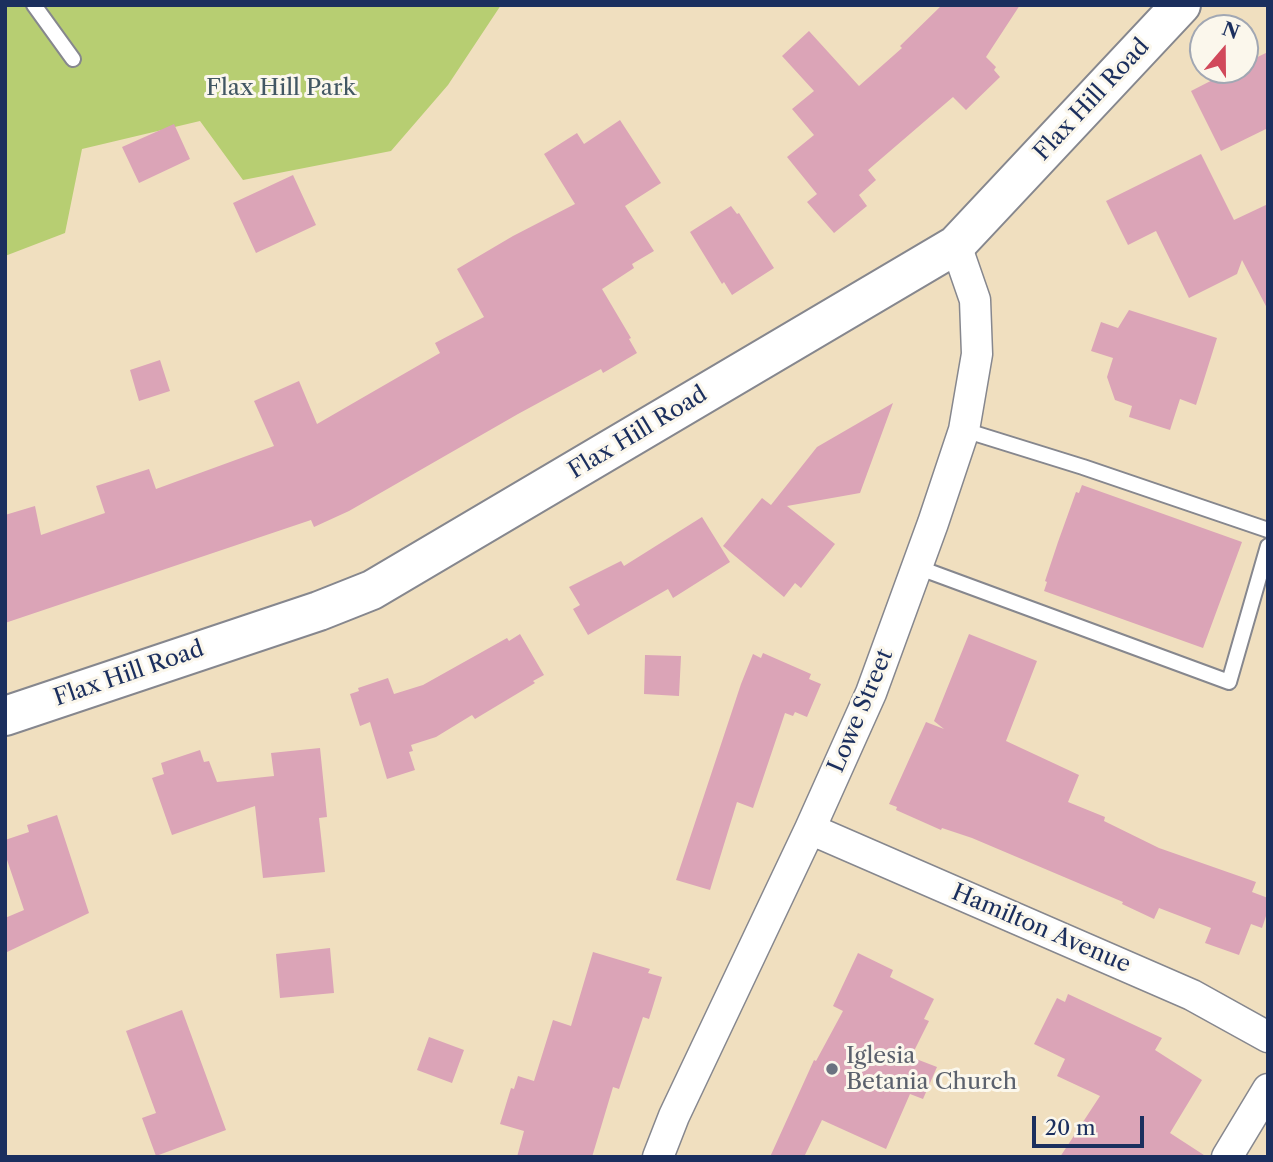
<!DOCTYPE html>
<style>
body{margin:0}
#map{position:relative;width:1273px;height:1162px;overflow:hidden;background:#f0dfbf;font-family:"Libre Caslon Text",serif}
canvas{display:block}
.frame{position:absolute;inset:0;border:7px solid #1b2f5e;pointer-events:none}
.north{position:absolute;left:1189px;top:14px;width:70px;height:70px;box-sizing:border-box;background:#fbf7ec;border:2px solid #a1a7b3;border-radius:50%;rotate:20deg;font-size:19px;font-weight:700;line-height:28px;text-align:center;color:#1b2f5e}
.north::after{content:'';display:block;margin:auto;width:24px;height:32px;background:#d1495b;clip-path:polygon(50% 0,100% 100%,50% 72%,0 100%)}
.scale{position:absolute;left:1032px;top:1116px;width:112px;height:32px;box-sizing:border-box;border:4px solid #1b2f5e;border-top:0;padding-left:9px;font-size:21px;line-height:24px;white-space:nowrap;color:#1b2f5e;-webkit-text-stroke:5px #fbf7ec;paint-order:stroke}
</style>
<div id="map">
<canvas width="1273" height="1162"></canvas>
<div class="frame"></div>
<div class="north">N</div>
<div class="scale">20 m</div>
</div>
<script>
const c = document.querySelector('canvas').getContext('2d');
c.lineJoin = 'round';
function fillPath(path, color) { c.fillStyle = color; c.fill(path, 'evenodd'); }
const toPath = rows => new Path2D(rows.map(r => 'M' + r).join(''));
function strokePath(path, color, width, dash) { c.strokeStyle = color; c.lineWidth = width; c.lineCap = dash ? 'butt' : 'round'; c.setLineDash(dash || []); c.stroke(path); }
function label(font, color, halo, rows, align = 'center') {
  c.font = font + ' "Libre Caslon Text",serif'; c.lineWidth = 6; c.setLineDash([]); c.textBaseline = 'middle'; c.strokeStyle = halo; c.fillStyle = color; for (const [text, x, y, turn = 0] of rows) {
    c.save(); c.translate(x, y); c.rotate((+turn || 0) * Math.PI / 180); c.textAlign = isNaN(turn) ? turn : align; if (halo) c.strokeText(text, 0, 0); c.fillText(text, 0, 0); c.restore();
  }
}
fillPath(toPath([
 [5,5,501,5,448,85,391,151,243,180,200,121,82,149,65,233,5,256]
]), '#b7ce72');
fillPath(toPath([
 [942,5,1020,5,986,57,996,67,994,70,1000,77,966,110,953,97,868,170,876,180,859,195,867,206,834,233,807,202,817,194,787,157,814,135,792,109,814,91,782,56,809,31,859,86,902,48,900,46],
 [1268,52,1268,128,1221,151,1191,91,1232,70,1245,70,1245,63],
 [620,120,661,183,625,206,654,251,632,264,634,268,602,289,631,338,629,339,637,353,603,373,601,369,518,414,349,511,314,527,311,520,5,623,5,515,35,506,41,535,105,513,96,486,149,469,156,489,274,446,254,401,299,381,317,424,440,353,435,343,484,317,457,269,513,236,575,204,544,154,577,133,584,144],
 [174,124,190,159,139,183,122,147],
 [1201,154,1234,220,1268,204,1268,310,1242,260,1237,274,1189,298,1156,231,1128,245,1106,201],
 [293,175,316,225,256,253,233,203],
 [731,206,737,214,739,213,774,268,732,295,724,282,722,284,690,232],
 [1129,310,1217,338,1196,405,1180,399,1170,430,1129,417,1132,406,1115,400,1107,377,1113,358,1091,351,1101,322,1118,328],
 [160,360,170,391,139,401,130,370],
 [893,403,860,493,787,506,835,544,801,588,795,583,784,597,723,546,762,498,771,505,817,447],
 [1082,485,1242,542,1203,648,1044,591,1047,582,1045,581,1058,542,1076,492,1079,493],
 [702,517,730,562,673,598,668,589,588,635,573,609,580,605,569,587,621,561,624,566],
 [520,634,544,675,533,681,535,683,475,719,472,715,436,737,411,745,413,751,409,752,415,770,387,779,370,722,360,726,350,694,359,691,358,688,388,678,394,694,423,685,507,638,509,641],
 [969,634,1037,661,1006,741,1079,775,1068,802,1105,817,1104,821,1159,848,1256,882,1252,892,1268,898,1268,910,1262,928,1251,924,1239,955,1205,943,1211,928,1159,908,1154,919,1122,904,1123,902,972,838,942,828,941,830,896,810,897,807,889,804,926,722,944,729,934,721],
 [763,653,811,674,809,679,821,684,807,717,795,712,793,716,785,713,753,808,737,802,710,890,676,880,741,684,753,654,761,658],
 [645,655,681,656,679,696,644,694],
 [320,748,327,817,319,818,325,872,263,878,255,806,172,835,152,778,164,774,161,763,200,750,204,762,209,761,217,782,274,776,271,753],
 [57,815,89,913,5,953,5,918,24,910,5,854,5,840,29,832,27,825],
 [330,948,334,993,280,998,276,954],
 [593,952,650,969,648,973,662,977,649,1019,643,1017,619,1089,613,1087,592,1157,517,1157,524,1131,500,1124,511,1088,514,1089,518,1076,534,1081,553,1020,571,1026],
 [858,953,893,970,890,977,934,999,924,1019,929,1021,911,1057,937,1067,923,1099,910,1094,886,1149,822,1120,804,1157,770,1157,814,1060,816,1061,843,1011,833,1006],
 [1068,994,1162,1038,1155,1050,1202,1080,1170,1133,1207,1157,1060,1157,1100,1096,1057,1076,1065,1059,1034,1044,1057,998,1065,1002],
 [182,1010,226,1130,156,1156,142,1118,156,1113,126,1031],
 [429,1037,464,1050,452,1083,417,1070]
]), '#dba4b7');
const lane = toPath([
 [34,5,73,59],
 [964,430,1083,467,1268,530],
 [917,567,1229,682,1268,546]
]);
const street = toPath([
 [810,829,1192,995,1268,1037],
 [658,1157,674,1116,810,829,871,693,933,523,964,430,977,354,975,300,956,245],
 [1227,1157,1268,1089]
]);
const secondary = toPath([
 [5,716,319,611,372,590,956,245,1181,5]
]);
strokePath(lane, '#86878e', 18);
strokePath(street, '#86878e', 33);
strokePath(secondary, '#86878e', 42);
strokePath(lane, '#fff', 14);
strokePath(street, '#fff', 30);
strokePath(secondary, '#fff', 38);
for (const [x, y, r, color] of [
 [832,1069,7,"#6b7280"]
]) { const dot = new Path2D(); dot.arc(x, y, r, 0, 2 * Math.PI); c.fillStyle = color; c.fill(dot); strokePath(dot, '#fbf7ec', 2.5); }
label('23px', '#425763', '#fbf7ec', [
 ["Flax Hill Park",281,88]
]);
label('23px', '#1b2f5e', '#fbf7ec', [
 ["Flax Hill Road",1092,100,-47],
 ["Flax Hill Road",638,433,-31],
 ["Flax Hill Road",129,674,-19],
 ["Lowe Street",861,711,-67],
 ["Hamilton Avenue",1041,929,23]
]);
label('23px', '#5b616d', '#fbf7ec', [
 ["Iglesia",846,1056],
 ["Betania Church",846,1082]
], 'left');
</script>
